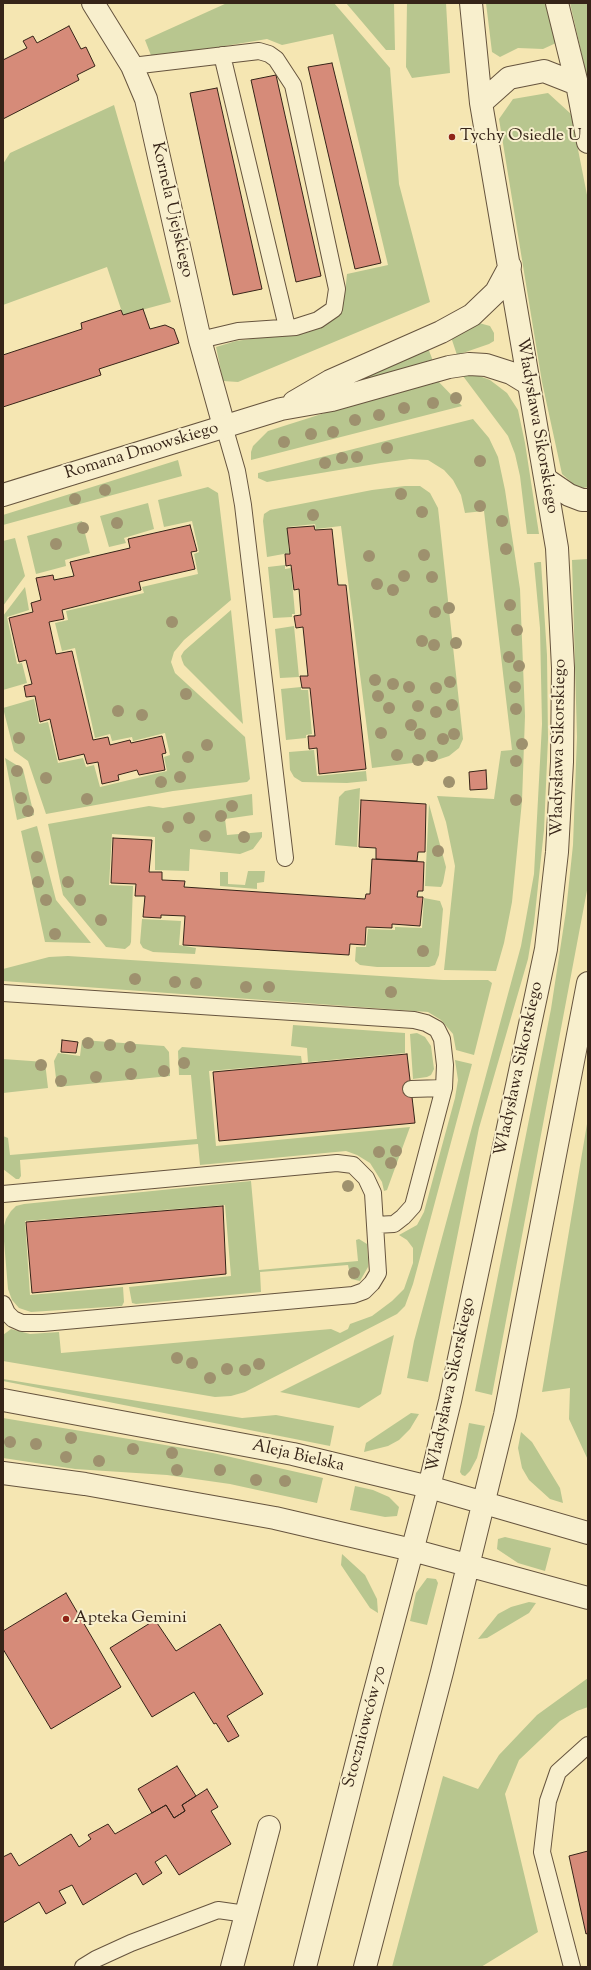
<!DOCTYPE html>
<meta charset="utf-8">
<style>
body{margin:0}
#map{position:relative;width:591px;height:1970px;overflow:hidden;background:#f5e6b2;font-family:"Sorts Mill Goudy",serif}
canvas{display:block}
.frame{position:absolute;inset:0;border:4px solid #362418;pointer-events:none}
</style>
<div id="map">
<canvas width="591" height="1970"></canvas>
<div class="frame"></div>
</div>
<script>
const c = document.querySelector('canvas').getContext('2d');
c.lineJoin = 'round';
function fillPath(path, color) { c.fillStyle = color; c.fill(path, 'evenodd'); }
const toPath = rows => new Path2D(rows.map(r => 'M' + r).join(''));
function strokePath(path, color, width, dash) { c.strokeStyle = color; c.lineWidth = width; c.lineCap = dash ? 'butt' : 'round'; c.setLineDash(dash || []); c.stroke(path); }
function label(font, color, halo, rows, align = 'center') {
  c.font = font + ' "Sorts Mill Goudy",serif'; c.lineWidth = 4; c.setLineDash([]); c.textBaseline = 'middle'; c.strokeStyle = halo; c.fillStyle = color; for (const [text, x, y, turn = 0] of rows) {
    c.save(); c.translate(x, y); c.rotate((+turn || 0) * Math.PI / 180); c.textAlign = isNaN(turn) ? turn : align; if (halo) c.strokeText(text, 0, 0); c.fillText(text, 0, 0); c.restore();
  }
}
fillPath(toPath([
 [227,3,334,3,390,68,399,184,430,302,238,382,223,381,216,347,236,341,315,330,330,320,345,293,347,274,388,265,333,34,282,45,267,39,152,58,145,40],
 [346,3,394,3,395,50,386,50],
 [407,3,446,3,450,73,412,78,406,67],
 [486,3,546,3,556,43,543,49,518,48,500,57,492,52],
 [570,3,588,3,588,82],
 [548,93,571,114,588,200,588,487,579,489,562,474,542,382,499,119,513,99],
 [114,105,171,302,123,315,107,267,3,305,3,164,10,153],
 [479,323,490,326,494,333,494,341,489,344,457,355,451,337],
 [428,348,433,361,330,391],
 [463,373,474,374,490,380,507,393,518,410,525,443,539,534,527,534,520,476,515,454,508,436,463,376],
 [435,378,462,406,251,460,251,452,253,446,268,431],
 [473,419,489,438,498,457,505,490,520,589,525,716,522,801,512,902,504,943,496,971,444,970,455,866,446,822,437,796,494,799,501,751,512,750,484,511,465,513,461,495,453,480,444,470,428,460,410,459,381,463,267,482,258,478,258,473],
 [178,460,182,476,3,525,3,515],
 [405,486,420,486,430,493,438,508,463,739,459,748,449,756,437,760,372,768,341,526,316,529,315,524,287,527,289,553,267,557,263,521,264,514,270,510,372,490],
 [208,487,218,493,231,600,184,640,174,652,171,662,175,673,245,737,250,779,247,782,173,791,46,814,28,761,14,751,3,708,34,699,39,724,48,722,58,763,83,758,86,767,94,765,100,787,167,771,164,757,170,755,165,733,133,741,132,737,112,741,110,734,95,738,75,648,62,651,55,623,68,620,66,611,144,593,142,587,198,574,194,554,199,552,192,521,164,527,158,500],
 [148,503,154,529,124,538,126,543,109,547,100,516],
 [82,521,90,553,65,560,66,566,36,574,27,536],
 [15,538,25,576,3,606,3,541],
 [588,559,588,885,492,1395,475,1391,551,1009,566,911,573,845,577,737,572,560],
 [538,562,541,562,547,655,548,739,544,830,534,923,528,959,479,1128,428,1382,407,1378,414,1341,521,946,534,874,542,724,540,628,534,563],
 [285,565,285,569,291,568,295,614,292,614,292,617,273,618,268,567],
 [25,587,29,610,7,617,17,664,22,663,27,683,3,690,3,616],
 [231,610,243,724,184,665,182,660,181,656,184,651],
 [294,626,299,677,280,678,275,629],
 [301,687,301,690,308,690,312,734,306,735,306,738,286,740,281,689],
 [314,750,317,776,366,771,367,781,347,783,302,782,294,777,290,770,289,752],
 [5,758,23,769,34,815,17,820],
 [360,788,357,847,335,845,339,797,345,791],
 [252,794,253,815,225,819,227,835,262,832,262,837,253,849,240,854,190,849,189,871,155,870,155,837,112,834,109,885,133,886,131,942,130,945,125,949,106,947,63,895,48,824,149,806,163,808],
 [429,804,446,867,443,883,441,887,425,886],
 [37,826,56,900,91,943,45,942,21,831],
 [248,871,265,871,264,882,257,883,257,889,220,886,220,872,228,872,228,884,245,885],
 [424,898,440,901,443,909,439,955,435,965,429,967,377,967,360,965,355,961,356,947,366,947,368,929,395,930,395,927,422,928],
 [142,919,181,921,179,945,196,948,195,954,153,952,143,948,140,943],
 [68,956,443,980,488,980,492,983,474,1055,456,1050,453,1034,441,1020,428,1012,3,981,3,969,49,957],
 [293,1025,405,1033,405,1053,308,1062,307,1048,291,1046],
 [417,1033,425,1037,431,1046,434,1069,431,1075,427,1077,413,1079,410,1034],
 [82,1040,164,1046,169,1052,170,1076,57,1087,54,1061,58,1053,80,1056],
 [182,1047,301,1056,302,1063,209,1071,216,1146,410,1127,387,1190,384,1191,382,1182,370,1163,357,1155,346,1151,200,1165,198,1144,20,1160,21,1176,19,1179,16,1179,3,1169,3,1136,8,1138,10,1155,197,1139,191,1075,179,1075,178,1051],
 [3,1059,45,1062,48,1088,3,1093,4,1108,3,1109],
 [455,1060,472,1064,413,1284,405,1306,397,1314,245,1392,231,1396,215,1397,3,1361,3,1335,11,1329,30,1334,59,1332,61,1353,331,1329,340,1333,348,1329,350,1324,372,1316,392,1301,404,1289,413,1263,413,1248,407,1240,399,1235,417,1225,424,1212,455,1098,458,1080],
 [588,1118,588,1460,569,1419,570,1388,542,1392],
 [251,1181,259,1270,358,1261,356,1240,359,1239,367,1244,368,1259,368,1267,360,1281,351,1279,348,1265,260,1272,261,1292,136,1304,132,1303,129,1287,231,1276,225,1205,25,1221,30,1295,123,1287,124,1302,122,1306,31,1312,19,1308,12,1300,8,1289,3,1229,6,1219,11,1211,16,1206,24,1204],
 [394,1335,381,1394,359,1408,280,1392],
 [3,1379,242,1418,276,1415,334,1426,330,1446,3,1381],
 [411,1413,419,1414,410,1429,399,1440,388,1446,364,1452,366,1443],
 [3,1418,213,1453,323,1478,317,1503,230,1484,167,1475,75,1469,3,1458],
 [469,1423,485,1426,477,1458,470,1471,465,1476,462,1475,460,1472],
 [521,1432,532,1442,560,1488,563,1503,550,1499,529,1480,522,1468,518,1448],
 [355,1486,373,1490,389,1497,399,1507,397,1516,385,1517,350,1510],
 [505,1537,551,1548,545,1571,518,1563,497,1549,498,1539],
 [342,1554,365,1575,377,1599,378,1613,370,1608,341,1565],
 [427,1578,436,1579,438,1583,427,1625,410,1621,416,1593],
 [529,1602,536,1603,529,1613,487,1638,478,1639,498,1614,511,1607],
 [588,1678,588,1707,577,1711,560,1721,519,1760,505,1794,538,1932,481,1967,392,1967,443,1776,478,1789,499,1755,537,1715]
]), '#b8c68f');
const building = toPath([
 [69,26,81,49,86,47,95,66,77,75,79,80,3,119,3,60,27,48,23,41,33,36,37,43,69,26],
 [332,63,381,263,355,269,308,67,332,63],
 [276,75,321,276,296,282,251,80,276,75],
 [217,88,262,289,233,295,190,93,217,88],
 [143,309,150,329,165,325,174,329,179,343,99,369,101,375,3,407,3,355,82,329,81,323,121,310,123,315,143,309],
 [190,525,197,551,191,552,195,569,139,582,141,590,62,610,64,619,49,622,56,654,72,651,93,740,108,737,110,745,130,740,131,743,162,736,166,753,162,754,165,770,139,775,137,770,118,775,119,780,102,784,98,762,87,764,84,754,59,760,50,719,40,722,35,696,26,697,24,686,32,684,26,660,19,662,9,618,33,612,31,603,41,600,36,578,53,575,54,580,74,576,70,562,130,548,128,539,190,525],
 [314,526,315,530,332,529,338,585,346,585,366,769,319,774,317,748,309,749,308,736,315,736,310,688,302,688,300,676,308,676,303,627,296,628,294,616,301,615,299,589,294,590,291,565,286,566,285,554,290,554,287,528,314,526],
 [486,770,487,789,470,790,469,772,486,770],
 [361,800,426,804,425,852,418,852,417,861,376,859,376,848,359,847,361,800],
 [113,838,152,840,149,872,162,872,162,880,185,881,184,887,365,899,366,894,370,894,372,859,424,862,423,891,418,891,417,897,423,897,420,926,392,924,392,928,366,927,365,945,350,944,349,955,183,945,185,916,161,915,161,918,143,917,145,896,135,896,136,884,111,883,113,838],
 [62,1040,78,1042,76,1053,61,1052,62,1040],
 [407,1054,415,1123,219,1141,213,1072,407,1054],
 [223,1206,226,1274,32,1293,26,1222,223,1206],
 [66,1593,121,1687,51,1729,3,1649,3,1631,66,1593],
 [155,1620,176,1651,220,1624,263,1694,227,1716,239,1736,228,1742,216,1723,214,1724,194,1692,152,1717,110,1648,155,1620],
 [177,1766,196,1796,182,1805,185,1811,174,1818,166,1805,152,1813,138,1789,177,1766],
 [207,1789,218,1807,211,1811,231,1844,179,1875,166,1855,155,1862,162,1873,143,1885,136,1873,83,1905,72,1885,59,1891,66,1903,46,1914,39,1902,3,1923,3,1857,11,1853,19,1866,71,1834,79,1847,91,1839,88,1835,108,1824,115,1834,166,1805,174,1818,185,1811,182,1805,207,1789],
 [588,1851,588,1933,586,1934,569,1856,588,1851]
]);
fillPath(building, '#d68b79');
strokePath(building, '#362418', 1);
const service = toPath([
 [222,55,287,327],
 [132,66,259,51,269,54,276,59,293,85,337,289,334,309,318,320,296,327,238,331,200,340],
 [224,426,237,471,243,505,285,858],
 [3,993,414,1020,426,1023,437,1029,442,1039,445,1065,444,1088,411,1089],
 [3,1194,337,1163,353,1165,366,1178,373,1193,378,1273,372,1283,364,1291,353,1295,43,1323,22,1323,13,1319,7,1313,3,1304],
 [375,1225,394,1224,403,1217,413,1206,444,1088],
 [83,1967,96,1959,131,1943,218,1910,246,1914],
 [572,1967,542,1852,548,1801,558,1772,588,1745]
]);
const minor = toPath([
 [93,3,132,66,146,99,200,340,224,426],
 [232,1967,269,1827]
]);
const tertiary = toPath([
 [557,3,577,84,588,142],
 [481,103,509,78,544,71,577,84],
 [294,402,330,381,441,332,472,315,496,292,510,266],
 [547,480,569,495,582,500,588,500],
 [3,495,281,409,332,400,449,367,469,364,486,365,511,373,529,384],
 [3,1400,293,1454,429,1487,588,1533],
 [3,1473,85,1484,275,1518,412,1550,588,1598],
 [305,1967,370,1710,429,1487,450,1401,546,949,557,852,562,762,563,668,557,548,481,103,471,3],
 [365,1967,442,1672,505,1415,588,983]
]);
strokePath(service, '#66543e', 18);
strokePath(minor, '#66543e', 24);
strokePath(tertiary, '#66543e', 24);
strokePath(service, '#f8efcd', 16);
strokePath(minor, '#f8efcd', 22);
strokePath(tertiary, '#f8efcd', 22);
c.fillStyle = '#9e916e';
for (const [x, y] of [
 [456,398],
 [433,403],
 [404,408],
 [379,415],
 [355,420],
 [333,432],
 [311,434],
 [284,442],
 [387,448],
 [357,457],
 [342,458],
 [480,461],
 [325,463],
 [105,490],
 [401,494],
 [75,499],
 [480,506],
 [422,512],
 [313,515],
 [502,521],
 [117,523],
 [83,528],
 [56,544],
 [506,549],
 [424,555],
 [369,556],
 [404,576],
 [432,577],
 [377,584],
 [393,590],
 [510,605],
 [449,608],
 [435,612],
 [172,622],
 [517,630],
 [422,641],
 [456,643],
 [434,645],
 [509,657],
 [519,666],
 [375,680],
 [450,682],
 [393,684],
 [409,687],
 [515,687],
 [436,688],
 [186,694],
 [378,696],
 [452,705],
 [418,706],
 [389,708],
 [516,709],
 [118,711],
 [436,712],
 [142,715],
 [411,725],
 [381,733],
 [420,734],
 [454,734],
 [19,738],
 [443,739],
 [522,744],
 [207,745],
 [397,755],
 [432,756],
 [188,757],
 [418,760],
 [516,761],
 [17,771],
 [180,777],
 [46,778],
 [161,782],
 [449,782],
 [21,798],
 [87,799],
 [516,800],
 [232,806],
 [28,811],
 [221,816],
 [189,818],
 [168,827],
 [205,836],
 [244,837],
 [438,851],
 [37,857],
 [38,882],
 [68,882],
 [46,900],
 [80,900],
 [101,920],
 [55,934],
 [423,951],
 [135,979],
 [175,982],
 [196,983],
 [246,987],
 [269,987],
 [391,992],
 [88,1043],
 [110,1045],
 [130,1047],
 [184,1063],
 [41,1065],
 [164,1071],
 [131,1074],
 [96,1077],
 [61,1081],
 [396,1151],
 [379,1152],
 [391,1163],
 [348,1186],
 [354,1273],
 [177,1358],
 [192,1363],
 [259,1364],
 [227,1369],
 [245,1370],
 [210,1378],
 [71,1438],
 [10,1442],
 [36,1444],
 [133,1449],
 [172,1453],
 [66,1457],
 [99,1461],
 [177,1470],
 [220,1470],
 [256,1480],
 [285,1481]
]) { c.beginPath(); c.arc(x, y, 6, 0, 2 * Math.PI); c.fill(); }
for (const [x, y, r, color] of [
 [452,137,4,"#8f2418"],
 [66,1619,4,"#8f2418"]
]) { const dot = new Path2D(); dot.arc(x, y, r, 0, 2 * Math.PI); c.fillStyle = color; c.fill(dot); strokePath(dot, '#f8efcd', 1.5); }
label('17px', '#362418', '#f8efcd', [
 ["Tychy Osiedle U",460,137],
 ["Apteka Gemini",74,1619]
], 'left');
label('17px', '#362418', '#f8efcd', [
 ["Kornela Ujejskiego",171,210,77],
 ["Władysława Sikorskiego",536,426,80],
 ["Romana Dmowskiego",142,452,-17],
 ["Władysława Sikorskiego",560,748,-89],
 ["Władysława Sikorskiego",520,1069,-78],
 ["Władysława Sikorskiego",452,1385,-78],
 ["Aleja Bielska",298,1457,13],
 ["Stoczniowców 70",366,1727,-75]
]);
</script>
